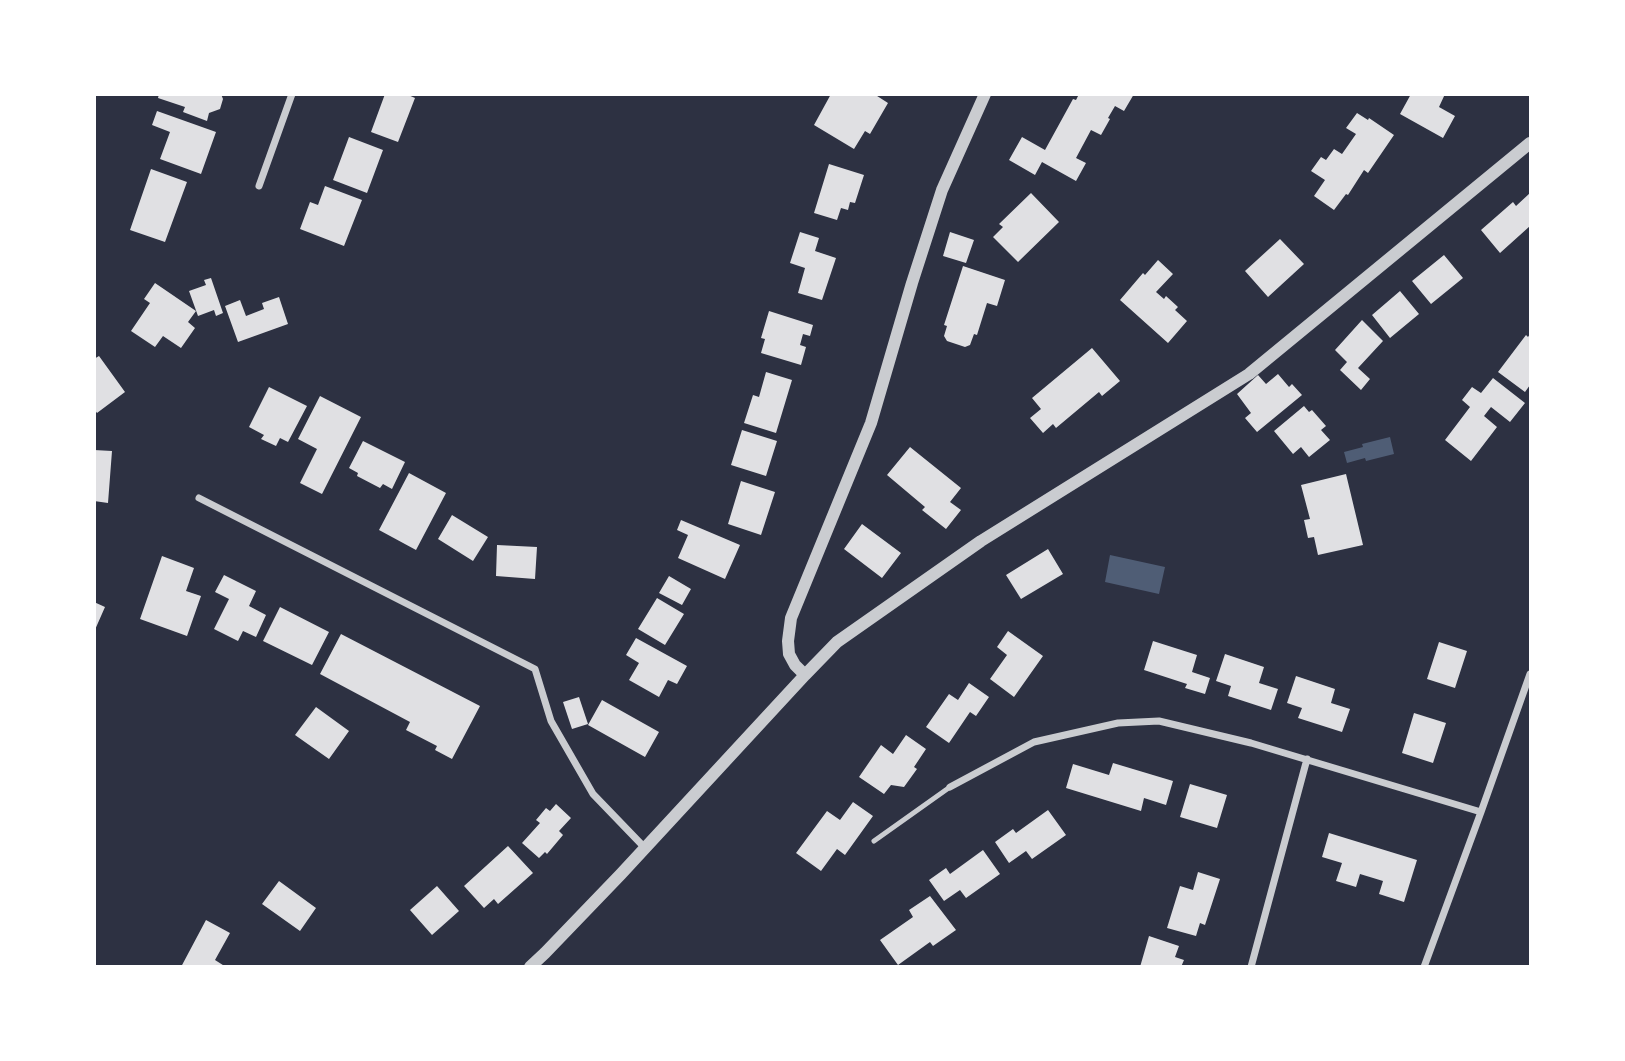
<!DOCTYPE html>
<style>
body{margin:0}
#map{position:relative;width:1625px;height:1061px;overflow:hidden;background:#2d3142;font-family:Poppins,sans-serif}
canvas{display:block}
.frame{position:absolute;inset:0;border:96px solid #fff;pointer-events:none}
</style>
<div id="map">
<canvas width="1625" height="1061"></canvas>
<div class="frame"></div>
</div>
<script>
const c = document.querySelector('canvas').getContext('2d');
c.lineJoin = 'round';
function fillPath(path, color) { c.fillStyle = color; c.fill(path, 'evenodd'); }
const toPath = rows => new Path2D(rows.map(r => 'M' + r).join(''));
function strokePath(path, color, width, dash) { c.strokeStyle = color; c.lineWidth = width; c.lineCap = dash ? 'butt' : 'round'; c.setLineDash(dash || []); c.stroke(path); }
fillPath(toPath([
 [1390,437,1394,454,1366,461,1365,458,1347,463,1344,452,1363,447,1362,444],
 [1110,555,1165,567,1159,594,1105,582]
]), '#4f5d75');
fillPath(toPath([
 [159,94,221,94,223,99,220,109,209,113,207,121,183,112,185,107,158,98],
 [385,94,406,94,415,98,398,142,371,132],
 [831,94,874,94,888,103,870,134,865,131,854,149,814,125],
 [1079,94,1134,94,1124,111,1115,106,1108,118,1110,119,1101,135,1091,130,1076,158,1086,163,1076,181,1042,162,1035,175,1009,160,1022,137,1045,150,1073,99,1076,100],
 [1411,94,1445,94,1439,107,1455,116,1443,138,1400,114],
 [157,111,216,132,201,174,160,159,170,132,152,125],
 [1357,113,1368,120,1369,118,1394,135,1368,173,1364,170,1348,195,1346,194,1334,210,1314,196,1325,180,1311,171,1321,157,1326,160,1334,149,1342,154,1356,134,1346,128],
 [349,137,383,150,367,193,333,180],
 [829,164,864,175,855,203,850,202,848,210,841,208,837,220,814,213],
 [151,169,187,182,165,242,130,230],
 [325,186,362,200,344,246,300,229,310,202,318,205],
 [1031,193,1059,222,1018,262,993,237,1003,227,999,224],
 [1530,193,1530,226,1500,253,1481,230,1513,202,1516,206],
 [800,232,819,238,815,251,836,258,822,300,798,293,805,268,790,263],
 [950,232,974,240,966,263,943,256],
 [1280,239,1304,264,1268,297,1245,271],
 [1444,255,1463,278,1431,304,1412,281],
 [1158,260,1173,274,1156,292,1164,299,1166,296,1178,307,1175,310,1187,321,1168,343,1120,300,1143,273,1145,275],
 [963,266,1005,280,997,306,987,303,977,335,974,334,970,345,965,347,947,341,944,336,947,326,944,325],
 [211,278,223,313,216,316,214,310,198,316,189,291,206,285,204,280],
 [155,283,196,311,188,322,195,328,181,348,163,336,155,347,131,331,150,303,144,299],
 [1400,291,1419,314,1390,338,1372,315],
 [279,297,288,324,238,342,225,306,240,300,246,316,264,309,262,303],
 [769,311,813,325,810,336,803,334,800,345,806,347,801,365,761,353,765,339,761,338],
 [1362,320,1383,341,1358,368,1370,379,1361,390,1340,370,1347,362,1335,350],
 [1530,334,1530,385,1525,392,1498,372,1526,335,1528,337],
 [1092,348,1120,381,1102,396,1099,392,1056,428,1053,424,1043,433,1030,418,1041,409,1032,398],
 [99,356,125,392,97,413,94,409,94,359],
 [766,372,792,380,776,433,744,423,753,395,759,397],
 [1278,374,1289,387,1292,384,1302,395,1257,432,1245,418,1251,413,1237,394,1258,375,1266,384],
 [1493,378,1525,403,1510,422,1491,407,1484,416,1497,427,1471,461,1445,440,1470,407,1462,400,1472,387,1481,393],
 [269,387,307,406,288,442,280,438,276,446,261,439,264,435,249,427],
 [320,396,361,417,322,494,300,483,317,449,298,439],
 [1304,406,1309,412,1312,410,1326,426,1321,430,1330,440,1309,457,1301,447,1293,454,1274,431],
 [742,430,777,441,766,476,731,465],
 [363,441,405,462,392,489,383,484,380,488,357,476,358,473,349,468],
 [910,447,961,488,950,502,961,510,946,529,922,510,925,507,887,475],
 [94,450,112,451,108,503,94,501],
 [409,473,446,493,416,550,379,530],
 [1346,474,1363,545,1318,555,1314,537,1308,538,1304,520,1310,519,1301,485],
 [741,481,775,492,761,535,728,524],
 [452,515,488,537,473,561,438,539],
 [681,520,740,545,725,579,678,558,688,535,677,530],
 [862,524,901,553,882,578,844,549],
 [497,545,537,547,535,579,496,576],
 [1048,549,1063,574,1021,599,1006,575],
 [162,556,194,568,186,591,201,596,187,636,140,619],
 [224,575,256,591,249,606,266,615,256,637,243,631,238,641,214,629,229,599,215,592],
 [669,576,691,589,682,605,659,593],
 [657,598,684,614,665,645,638,629],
 [94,602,105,607,94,632],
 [280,607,329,632,312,665,263,641],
 [1008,631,1043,656,1014,697,990,679,1007,655,997,647],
 [341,634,480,706,452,759,435,750,437,746,406,730,410,722,320,674],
 [636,638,687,666,677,684,668,680,659,697,629,680,639,663,626,655],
 [1153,641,1197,655,1192,672,1210,678,1205,694,1185,688,1187,684,1144,670],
 [1439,642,1467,651,1455,688,1427,679],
 [1225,654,1264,667,1259,683,1278,689,1271,710,1228,696,1231,686,1216,681],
 [1296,676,1335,689,1331,703,1350,709,1342,732,1298,718,1302,708,1287,703],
 [969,683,989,697,976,716,970,712,949,743,926,727,949,694,958,700],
 [579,697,588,724,572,729,563,702],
 [602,700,659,732,645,757,588,725],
 [316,707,349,731,329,759,295,735],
 [1414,713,1446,723,1433,763,1402,753],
 [906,735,926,749,914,767,917,769,904,787,891,785,884,794,859,777,881,745,893,754],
 [1113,763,1173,781,1166,805,1144,798,1141,811,1066,788,1073,764,1109,775],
 [1190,784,1227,795,1217,828,1180,817],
 [853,802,873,816,845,855,837,849,821,871,796,853,827,811,840,820],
 [556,804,571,818,559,831,563,835,547,854,545,852,539,858,522,843,540,823,536,820,546,808,550,811],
 [1048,810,1066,835,1032,859,1026,851,1009,863,995,842,1013,829,1016,833],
 [1329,833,1417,860,1404,902,1379,894,1383,881,1360,874,1356,887,1336,881,1342,863,1322,857],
 [508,846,533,873,498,904,494,899,484,908,464,886],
 [983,850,1000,874,966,898,960,890,944,901,929,880,946,868,950,874],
 [1198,872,1220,879,1205,925,1200,923,1196,936,1167,928,1180,886,1193,890],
 [279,881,316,908,300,931,262,904],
 [437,886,459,911,432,935,410,910],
 [930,896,956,930,933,946,930,942,898,965,880,940,913,917,909,910],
 [206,920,230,933,215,960,226,967,181,967],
 [1149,936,1179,946,1175,957,1184,960,1181,967,1140,967]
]), '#e0e0e3');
strokePath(toPath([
 [874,841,950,787]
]), '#caccd0', 5);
strokePath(toPath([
 [259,186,292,94],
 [199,498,535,669,551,721,593,794,645,848],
 [950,787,1034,742,1118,723,1159,721,1251,743,1481,812],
 [1251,967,1307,759],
 [1424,967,1481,812,1530,674]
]), '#caccd0', 7);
strokePath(toPath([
 [805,675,795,665,789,654,788,641,791,618,871,423,912,283,942,190,985,94],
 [530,967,545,953,621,874,805,675,837,642,981,541,1249,374,1530,143]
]), '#caccd0', 12);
</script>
